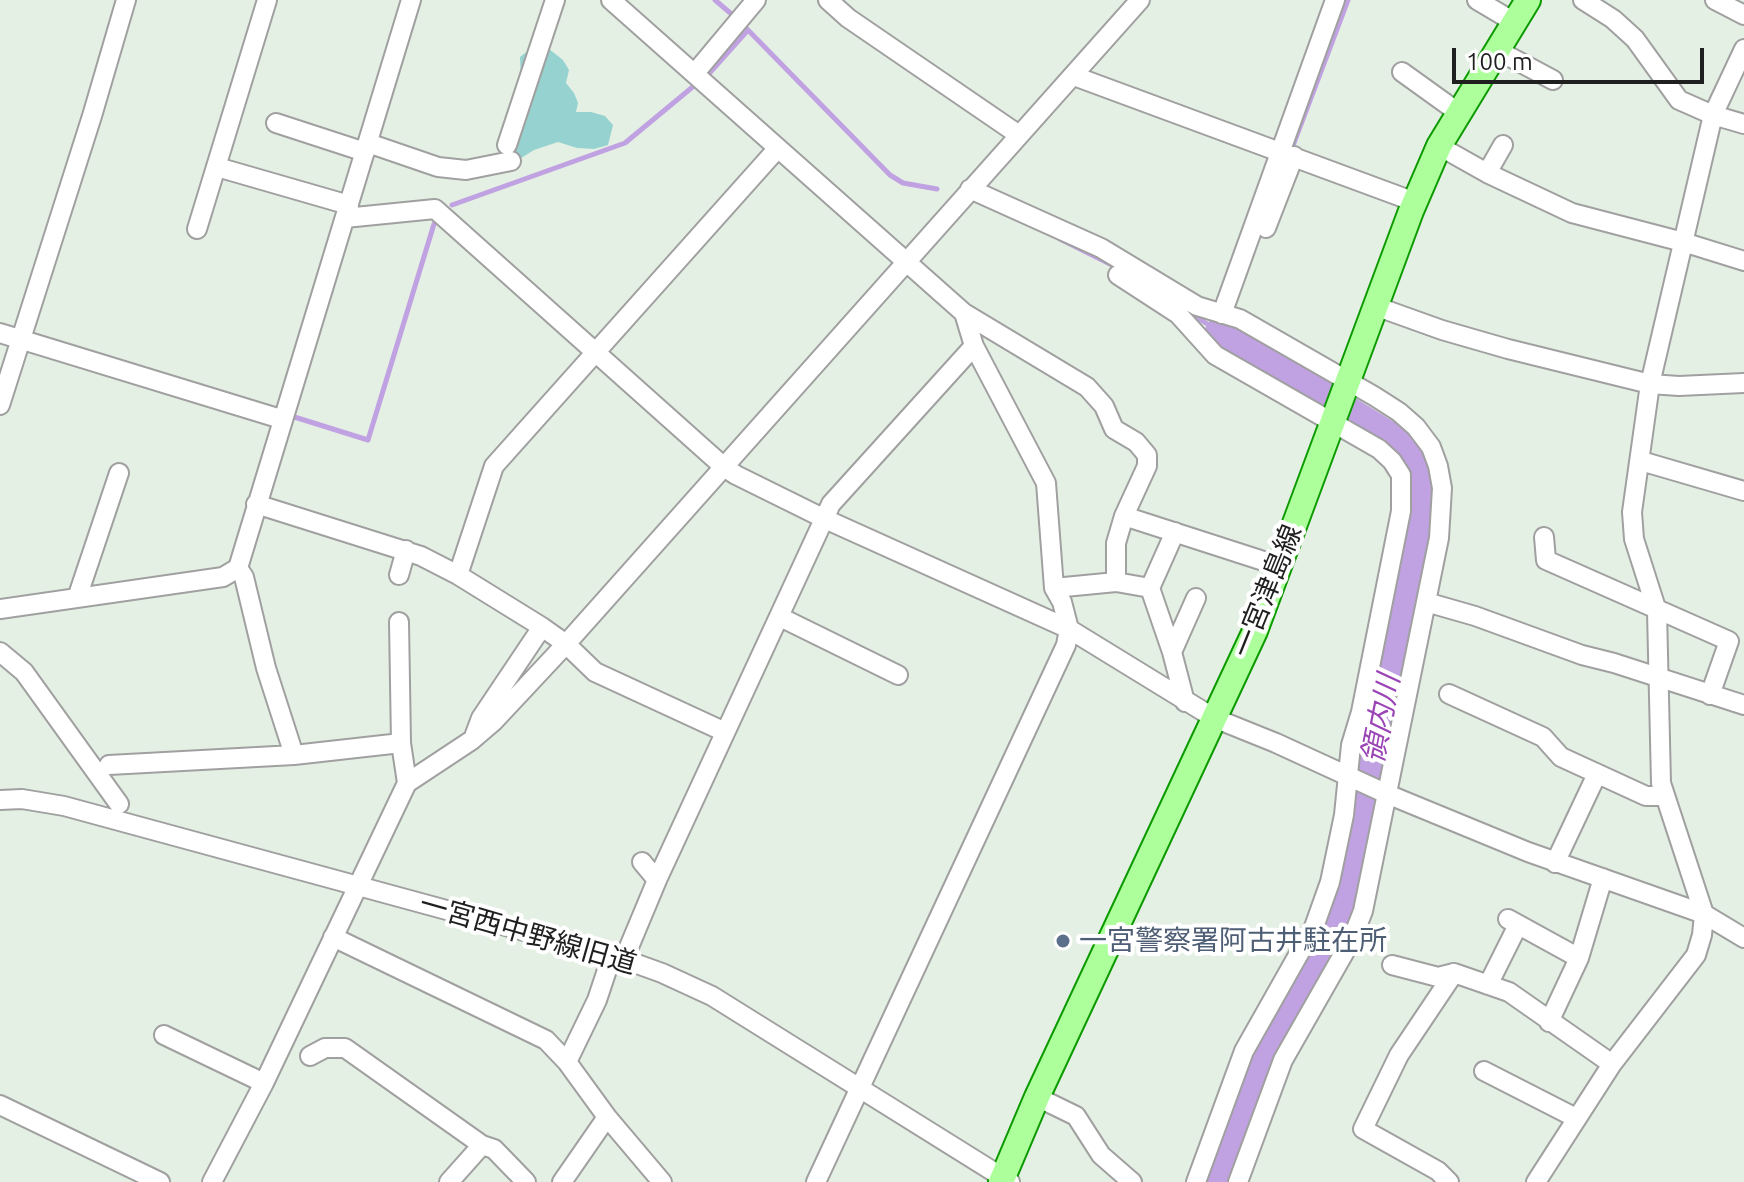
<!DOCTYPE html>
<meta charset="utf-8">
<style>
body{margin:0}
#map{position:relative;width:1744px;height:1182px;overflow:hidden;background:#e5f0e4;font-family:Ubuntu,sans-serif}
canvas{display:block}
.scale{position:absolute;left:1452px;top:48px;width:252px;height:36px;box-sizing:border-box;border:4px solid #1f1f1f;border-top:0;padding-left:10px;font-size:24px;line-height:28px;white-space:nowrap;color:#1f1f1f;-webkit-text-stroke:6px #fff;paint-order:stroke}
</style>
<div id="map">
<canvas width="1744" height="1182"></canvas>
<div class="scale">100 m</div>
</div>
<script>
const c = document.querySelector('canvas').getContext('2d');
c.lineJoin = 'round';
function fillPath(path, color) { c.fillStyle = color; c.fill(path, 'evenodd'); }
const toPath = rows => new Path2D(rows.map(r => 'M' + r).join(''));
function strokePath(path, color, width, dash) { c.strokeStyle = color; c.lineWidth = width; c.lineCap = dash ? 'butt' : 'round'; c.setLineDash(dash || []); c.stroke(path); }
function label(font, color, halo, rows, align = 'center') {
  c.font = font + ' Ubuntu,"Noto Sans JP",sans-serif'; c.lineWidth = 8; c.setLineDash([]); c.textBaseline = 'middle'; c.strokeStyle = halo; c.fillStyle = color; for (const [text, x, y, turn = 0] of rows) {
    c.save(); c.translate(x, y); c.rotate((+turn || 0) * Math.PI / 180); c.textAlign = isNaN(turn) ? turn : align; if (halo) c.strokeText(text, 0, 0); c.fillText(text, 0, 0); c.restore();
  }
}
fillPath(toPath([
 [534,46,549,49,563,60,569,70,566,83,574,93,578,103,576,112,591,112,605,116,613,125,608,145,594,149,577,148,558,142,534,150,518,160,502,152,521,77,520,57]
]), '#96d3d0');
strokePath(toPath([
 [715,0,735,17],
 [746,28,890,175,903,183,937,189],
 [706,77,748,30],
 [1292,148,1348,0],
 [452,205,625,143,695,85],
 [1060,239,1112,265],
 [1185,310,1220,332,1225,320],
 [288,415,368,440,434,224]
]), '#c0a1e1', 5);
strokePath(toPath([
 [1216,1182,1267,1040,1343,907,1421,520,1422,492,1414,465,1398,442,1220,332]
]), '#c0a1e1', 30);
const minor = toPath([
 [611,0,964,313,974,346,831,504,657,880,624,959],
 [828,0,848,18,1019,135],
 [1477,0,1514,22],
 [1583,0,1613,19,1635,39,1679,100,1713,115,1744,124],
 [1715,0,1744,15],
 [1497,50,1553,80],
 [1402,72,1459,113],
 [695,73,756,0],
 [1074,76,1415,202],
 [276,123,365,152],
 [368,143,438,167,466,170,511,161],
 [507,145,555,0],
 [1439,146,1487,173,1572,213,1683,242,1744,261],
 [217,167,349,205],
 [1487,173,1503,145],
 [970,189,1101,248,1197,306,1240,319,1374,396,1399,412,1416,427,1431,447,1438,466,1442,488,1439,538,1363,911,1352,939,1283,1060,1238,1182],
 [345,218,435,209,724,467,736,475,825,519,1069,629,1214,718,1276,743,1387,794,1528,852,1704,914,1744,938],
 [1266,228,1294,156],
 [197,229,267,0],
 [1118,275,1178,314,1215,355,1379,449,1392,461,1401,475,1401,511,1361,712,1351,745,1344,815,1330,882,1314,927,1244,1051,1196,1182],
 [1375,306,1442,330,1508,349,1650,384,1679,386,1744,383],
 [964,313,1087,387,1104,406,1114,429,1136,442,1147,455,1147,466,1124,516,1116,543,1116,582],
 [1222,314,1335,0],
 [0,333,281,419],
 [0,405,92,116,126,0],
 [1641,461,1744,491],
 [256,504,421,556,458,575,542,627,566,644,595,672,725,732],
 [1124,516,1279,566],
 [1175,532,1150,588,1172,652,1185,702],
 [1544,537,1546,560,1729,641,1710,695],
 [238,568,244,577,266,668,294,755],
 [399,575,406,550],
 [458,575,494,466,778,148],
 [1054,588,1116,582,1150,588],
 [77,598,119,473],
 [1426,602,1475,616,1582,655,1614,663,1744,705],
 [0,609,223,577,238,568,411,0],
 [780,617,898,675],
 [399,622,401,743,407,783],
 [0,652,24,672,119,804],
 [1172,652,1196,598],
 [1449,694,1543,737,1561,757,1646,796,1665,796],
 [475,734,481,718,542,627],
 [109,765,294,755,401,743],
 [0,800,22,799,64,806,612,955,662,973,712,996,1010,1182],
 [642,862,657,880],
 [1555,863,1597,774],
 [1508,919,1579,958],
 [333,937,546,1040,567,1062,607,1117,662,1182],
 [1392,965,1438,977,1454,973],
 [1488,985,1518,925],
 [1549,1022,1579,958,1603,878],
 [164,1035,264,1083],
 [310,1056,325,1048,345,1048,482,1145],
 [567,1062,597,1000,612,955],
 [1484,1071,1576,1118],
 [1037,1097,1076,1116,1101,1155,1132,1182],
 [0,1105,160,1182],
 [212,1182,264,1083,407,783,472,740,493,722,566,644,1140,0],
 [449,1182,482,1145,494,1149,526,1182],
 [562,1182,607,1117],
 [816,1182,1066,645,1069,629,1062,602,1054,588,1046,483,974,346],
 [1449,1182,1438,1171,1363,1129,1399,1055,1454,973,1509,992,1612,1064],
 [1536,1182,1612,1064,1696,955,1702,935,1704,914,1661,783,1657,611,1634,539,1632,512,1650,384,1713,115,1744,49]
]);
const major = toPath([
 [1001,1182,1037,1097,1255,631,1411,211,1439,146,1528,0]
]);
strokePath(minor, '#a0a0a0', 22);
strokePath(major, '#0c9a00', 28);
strokePath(minor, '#fff', 18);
strokePath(major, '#acff9b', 24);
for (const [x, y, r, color] of [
 [1063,941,8,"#5c6f8a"]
]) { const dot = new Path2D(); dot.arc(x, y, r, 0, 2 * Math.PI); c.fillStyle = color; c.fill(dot); strokePath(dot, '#fff', 3); }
label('28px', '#1f1f1f', '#fff', [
 ["一宮津島線",1267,591,-68],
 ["一宮西中野線旧道",528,934,16]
]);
label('28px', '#4e5e75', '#fff', [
 ["一宮警察署阿古井駐在所",1079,941]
], 'left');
label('italic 30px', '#9a44b6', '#fff', [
 ["領内川",1381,719,-79]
]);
</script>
